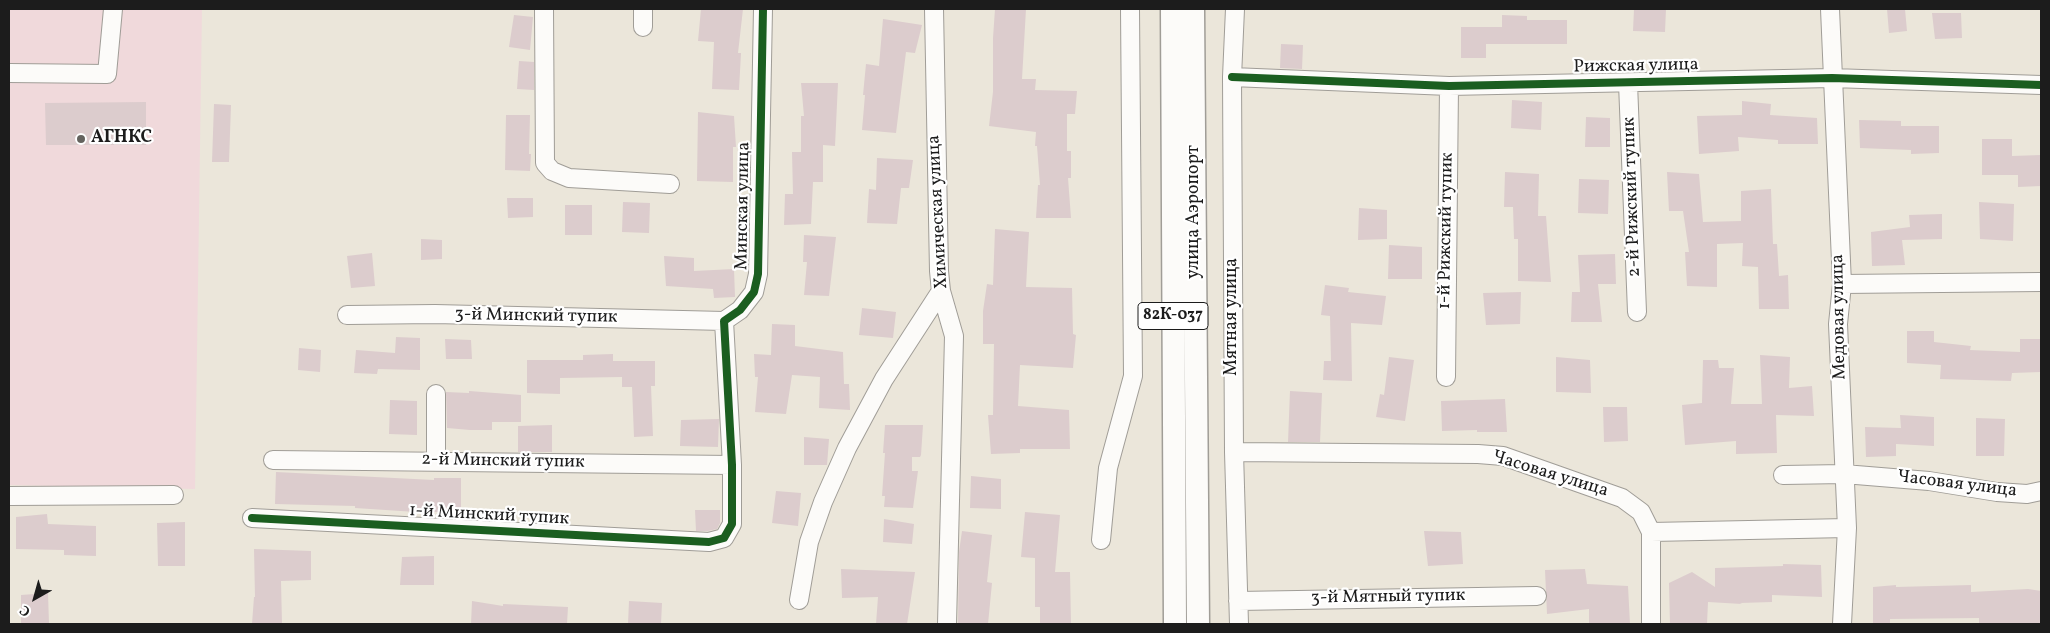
<!DOCTYPE html>
<meta charset="utf-8">
<style>
body{margin:0}
#map{position:relative;width:2050px;height:633px;overflow:hidden;background:#ebe6da;font-family:Vollkorn,serif}
canvas{display:block}
.frame{position:absolute;inset:0;border:10px solid #1c1c1c;pointer-events:none}
.north{position:absolute;left:10px;top:573px;width:50px;height:50px;-webkit-text-stroke:4px #fff;paint-order:stroke;rotate:218deg;font-size:14px;font-weight:700;line-height:20px;text-align:center;color:#1c1c1c}
.north::after{content:'';display:block;margin:auto;width:18px;height:22px;background:#1c1c1c;clip-path:polygon(50% 0,100% 100%,50% 72%,0 100%)}
</style>
<div id="map">
<canvas width="2050" height="633"></canvas>
<div class="frame"></div>
<div class="north">С</div>
</div>
<script>
const c = document.querySelector('canvas').getContext('2d');
c.lineJoin = 'round';
function fillPath(path, color) { c.fillStyle = color; c.fill(path, 'evenodd'); }
const toPath = rows => new Path2D(rows.map(r => 'M' + r).join(''));
function strokePath(path, color, width, dash) { c.strokeStyle = color; c.lineWidth = width; c.lineCap = dash ? 'butt' : 'round'; c.setLineDash(dash || []); c.stroke(path); }
function label(font, color, halo, rows, align = 'center') {
  c.font = font + ' Vollkorn,serif'; c.lineWidth = 4.5; c.setLineDash([]); c.textBaseline = 'middle'; c.strokeStyle = halo; c.fillStyle = color; for (const [text, x, y, turn = 0] of rows) {
    c.save(); c.translate(x, y); c.rotate((+turn || 0) * Math.PI / 180); c.textAlign = isNaN(turn) ? turn : align; if (halo) c.strokeText(text, 0, 0); c.fillText(text, 0, 0); c.restore();
  }
}
fillPath(toPath([
 [9,9,202,9,195,489,9,485]
]), '#f0d9db');
fillPath(toPath([
 [701,9,743,9,738,53,741,53,739,90,712,89,714,42,698,41],
 [995,9,1026,9,1022,79,1036,79,1035,90,1077,91,1075,114,1067,114,1067,151,1071,151,1071,178,1068,178,1071,218,1036,218,1038,185,1040,185,1037,146,1035,146,1036,132,989,126,993,92,993,38],
 [1634,9,1666,9,1665,32,1633,31],
 [1887,9,1905,9,1907,31,1889,33],
 [1932,13,1961,13,1962,38,1935,39],
 [514,15,533,17,530,50,509,47],
 [1502,15,1527,16,1527,20,1567,20,1567,44,1486,44,1486,58,1461,58,1461,27,1502,27],
 [883,19,922,25,915,53,906,52,896,133,862,130,865,95,863,95,866,64,879,66],
 [1281,44,1303,45,1302,69,1280,68],
 [519,61,534,62,534,90,517,89],
 [801,83,838,83,835,146,823,145,823,182,813,182,811,224,784,225,785,194,793,194,792,152,801,152,801,116,804,116],
 [1512,100,1542,102,1541,130,1511,128],
 [1742,101,1771,104,1770,115,1817,118,1818,144,1778,144,1778,140,1738,137,1739,151,1699,154,1697,116,1742,115],
 [146,102,146,145,46,145,45,103],
 [214,104,231,105,229,162,212,162],
 [698,112,734,116,736,147,733,147,733,182,697,181],
 [506,115,530,115,529,154,531,154,530,171,505,170],
 [1586,117,1610,118,1610,147,1585,147],
 [1859,120,1901,121,1901,126,1939,126,1939,153,1911,154,1911,150,1860,148],
 [1982,139,2012,139,2012,156,2041,155,2041,186,2018,187,2018,175,1982,175],
 [877,158,913,160,909,188,901,188,897,224,867,223,869,189,876,190],
 [1505,172,1539,174,1538,216,1546,216,1551,282,1518,281,1518,239,1514,239,1513,207,1504,207],
 [1667,172,1699,174,1703,222,1741,221,1741,191,1771,189,1773,244,1777,244,1779,276,1788,275,1789,309,1759,309,1758,267,1742,266,1743,243,1717,244,1717,287,1687,286,1685,252,1689,252,1683,211,1669,211],
 [1579,179,1609,180,1608,214,1578,213],
 [507,198,533,198,533,217,508,218],
 [623,202,650,203,649,233,622,232],
 [1979,202,2014,204,2013,241,1980,239],
 [565,205,592,205,592,235,565,235],
 [1359,208,1387,210,1387,239,1358,240],
 [1942,214,1942,239,1902,240,1905,265,1872,266,1871,232,1910,227,1909,215],
 [995,229,1029,232,1026,287,1072,288,1073,334,1076,335,1073,368,1020,365,1018,406,1069,410,1070,449,1020,449,1020,453,991,454,988,415,993,415,994,344,983,344,983,311,987,284,993,285],
 [804,235,836,237,829,296,804,295,807,262,803,262],
 [421,239,442,240,442,259,421,260],
 [1389,245,1422,247,1422,279,1388,279],
 [372,253,375,286,351,288,347,256],
 [1615,254,1616,284,1598,284,1602,322,1571,322,1572,292,1580,292,1578,255],
 [664,256,694,258,694,271,734,269,735,297,714,298,713,289,666,286],
 [1325,285,1349,288,1348,292,1386,296,1382,325,1351,323,1352,381,1323,380,1324,361,1331,361,1330,316,1321,315],
 [1521,292,1520,324,1486,325,1483,293],
 [862,308,896,312,893,338,859,335],
 [772,324,795,325,795,346,843,352,844,384,849,384,850,410,819,408,820,377,792,375,786,414,755,412,758,377,755,377,754,354,771,355],
 [1907,331,1934,331,1934,342,1971,346,1970,350,2020,352,2020,339,2041,339,2041,372,2012,373,2011,381,1940,379,1941,365,1907,363],
 [396,337,420,338,420,370,378,369,377,374,354,373,356,350,395,353],
 [445,339,471,340,472,359,446,359],
 [299,348,321,350,320,372,298,370],
 [613,354,613,361,655,361,655,386,651,386,653,436,634,437,632,387,622,387,622,377,560,378,560,394,527,393,527,360,583,360,583,355],
 [1760,355,1790,357,1789,388,1812,386,1814,416,1776,415,1777,453,1736,454,1736,441,1685,445,1682,405,1702,403,1703,360,1718,360,1719,368,1734,368,1731,404,1762,404],
 [1389,357,1414,360,1405,421,1376,417,1380,394,1384,395],
 [1556,357,1590,360,1591,393,1556,392],
 [469,391,521,395,521,422,492,422,492,430,470,430,447,428,446,392,469,393],
 [1290,391,1322,393,1320,442,1288,442],
 [1505,399,1507,432,1477,432,1477,430,1442,431,1441,401],
 [390,400,417,401,417,435,389,434],
 [1603,407,1627,407,1628,441,1604,442],
 [1900,415,1934,417,1934,446,1896,444,1896,456,1866,457,1865,427,1901,428],
 [1976,418,2005,419,2004,456,1976,456],
 [719,419,718,447,680,446,681,420],
 [552,425,552,452,518,452,518,426],
 [885,425,923,425,921,455,920,457,912,457,912,471,918,471,913,508,884,507,885,496,882,496,885,453,883,453],
 [804,437,829,439,827,465,804,465],
 [276,472,434,480,434,478,461,478,461,512,416,512,355,508,355,506,275,504],
 [971,476,1001,479,1001,509,970,508],
 [776,491,801,493,798,526,772,523],
 [695,510,720,510,720,523,717,529,708,531,696,531],
 [1025,512,1060,515,1055,572,1070,572,1071,624,1040,624,1040,607,1035,607,1035,558,1021,557],
 [47,514,48,524,96,526,96,556,64,555,64,550,16,549,16,517],
 [884,519,914,524,912,544,883,542],
 [185,522,185,566,158,566,157,523],
 [962,531,992,535,987,582,992,583,988,624,958,624,959,552],
 [1424,531,1461,532,1463,564,1428,566],
 [254,549,311,551,311,580,281,581,282,624,252,624,254,597,255,597],
 [434,556,434,585,400,585,402,557],
 [1783,564,1821,565,1822,597,1772,595,1772,602,1740,603,1742,604,1708,602,1707,624,1670,624,1669,583,1692,572,1715,587,1715,568,1783,566],
 [841,569,915,572,907,624,876,624,878,597,842,598],
 [1585,569,1587,584,1628,586,1630,624,1589,624,1589,609,1547,614,1545,570],
 [1896,585,1896,587,1971,585,1971,592,2028,589,2041,591,2041,624,1979,624,1979,618,1890,619,1890,624,1873,624,1873,587],
 [48,593,49,624,21,624,21,595],
 [472,601,503,606,503,604,568,607,567,624,471,624],
 [629,601,662,603,661,624,628,624]
]), '#dccccd');
const minor = toPath([
 [544,9,545,163,552,171,569,178,670,184],
 [934,9,939,271,941,291,954,336,947,624],
 [1235,9,1232,77,1234,452,1239,624],
 [1830,9,1842,284,1838,324,1847,528,1842,624],
 [643,27,643,9],
 [9,73,107,74,113,9],
 [1232,77,1449,86,1832,78,2041,85],
 [1628,83,1637,312],
 [1842,284,2041,282],
 [347,315,435,314,724,321],
 [1446,377,1449,86],
 [1234,452,1478,454,1503,456,1622,498,1641,512,1651,532,1847,528],
 [273,460,732,465],
 [436,462,436,394],
 [1783,475,1844,474,1929,481,1997,492,2027,494,2041,491],
 [9,496,174,495],
 [252,518,709,542,724,538,732,524,732,465,724,321,740,310,754,292,758,274,763,9],
 [1101,540,1108,468,1133,376,1130,9],
 [799,600,809,542,823,502,847,448,884,379,941,291],
 [1238,601,1537,596],
 [1651,624,1651,532]
]);
const major = toPath([
 [1172,9,1175,624],
 [1193,9,1198,624]
]);
strokePath(minor, '#a09d97', 20);
strokePath(major, '#a09d97', 25);
strokePath(minor, '#fcfbf9', 18);
strokePath(major, '#fcfbf9', 22);
strokePath(toPath([
 [1232,77,1449,86,1832,78,2041,85],
 [252,518,709,542,724,538,732,524,732,465,724,321,740,310,754,292,758,274,763,9]
]), '#1b5e20', 8);
for (const [x, y, r, color] of [
 [81,139,5,"#64635e"]
]) { const dot = new Path2D(); dot.arc(x, y, r, 0, 2 * Math.PI); c.fillStyle = color; c.fill(dot); strokePath(dot, '#fff', 2); }
for (const [x, y, w] of [
 [1173,316,70]
]) { const box = new Path2D(); box.roundRect(x - w / 2, y - 13.5, w, 27, 4); c.fillStyle = '#fff'; c.fill(box); strokePath(box, '#1c1c1c', 1); }
label('bold 16px', '#1c1c1c', null, [
 ["82К-037",1173,316]
]);
label('18px', '#1c1c1c', '#fff', [
 ["Рижская улица",1636,67,-1],
 ["2-й Рижский тупик",1633,197,-92],
 ["Минская улица",744,206,-89],
 ["Химическая улица",939,212,-93],
 ["улица Аэропорт",1195,212,-90],
 ["1-й Рижский тупик",1447,231,-89],
 ["3-й Минский тупик",536,317,1],
 ["Мятная улица",1233,317,-90],
 ["Медовая улица",1840,317,-91],
 ["2-й Минский тупик",503,462,1],
 ["Часовая улица",1550,475,17],
 ["Часовая улица",1957,485,7],
 ["1-й Минский тупик",489,516,3],
 ["3-й Мятный тупик",1388,598,-1]
]);
label('bold 18px', '#1c1c1c', '#fff', [
 ["АГНКС",91,139]
], 'left');
</script>
